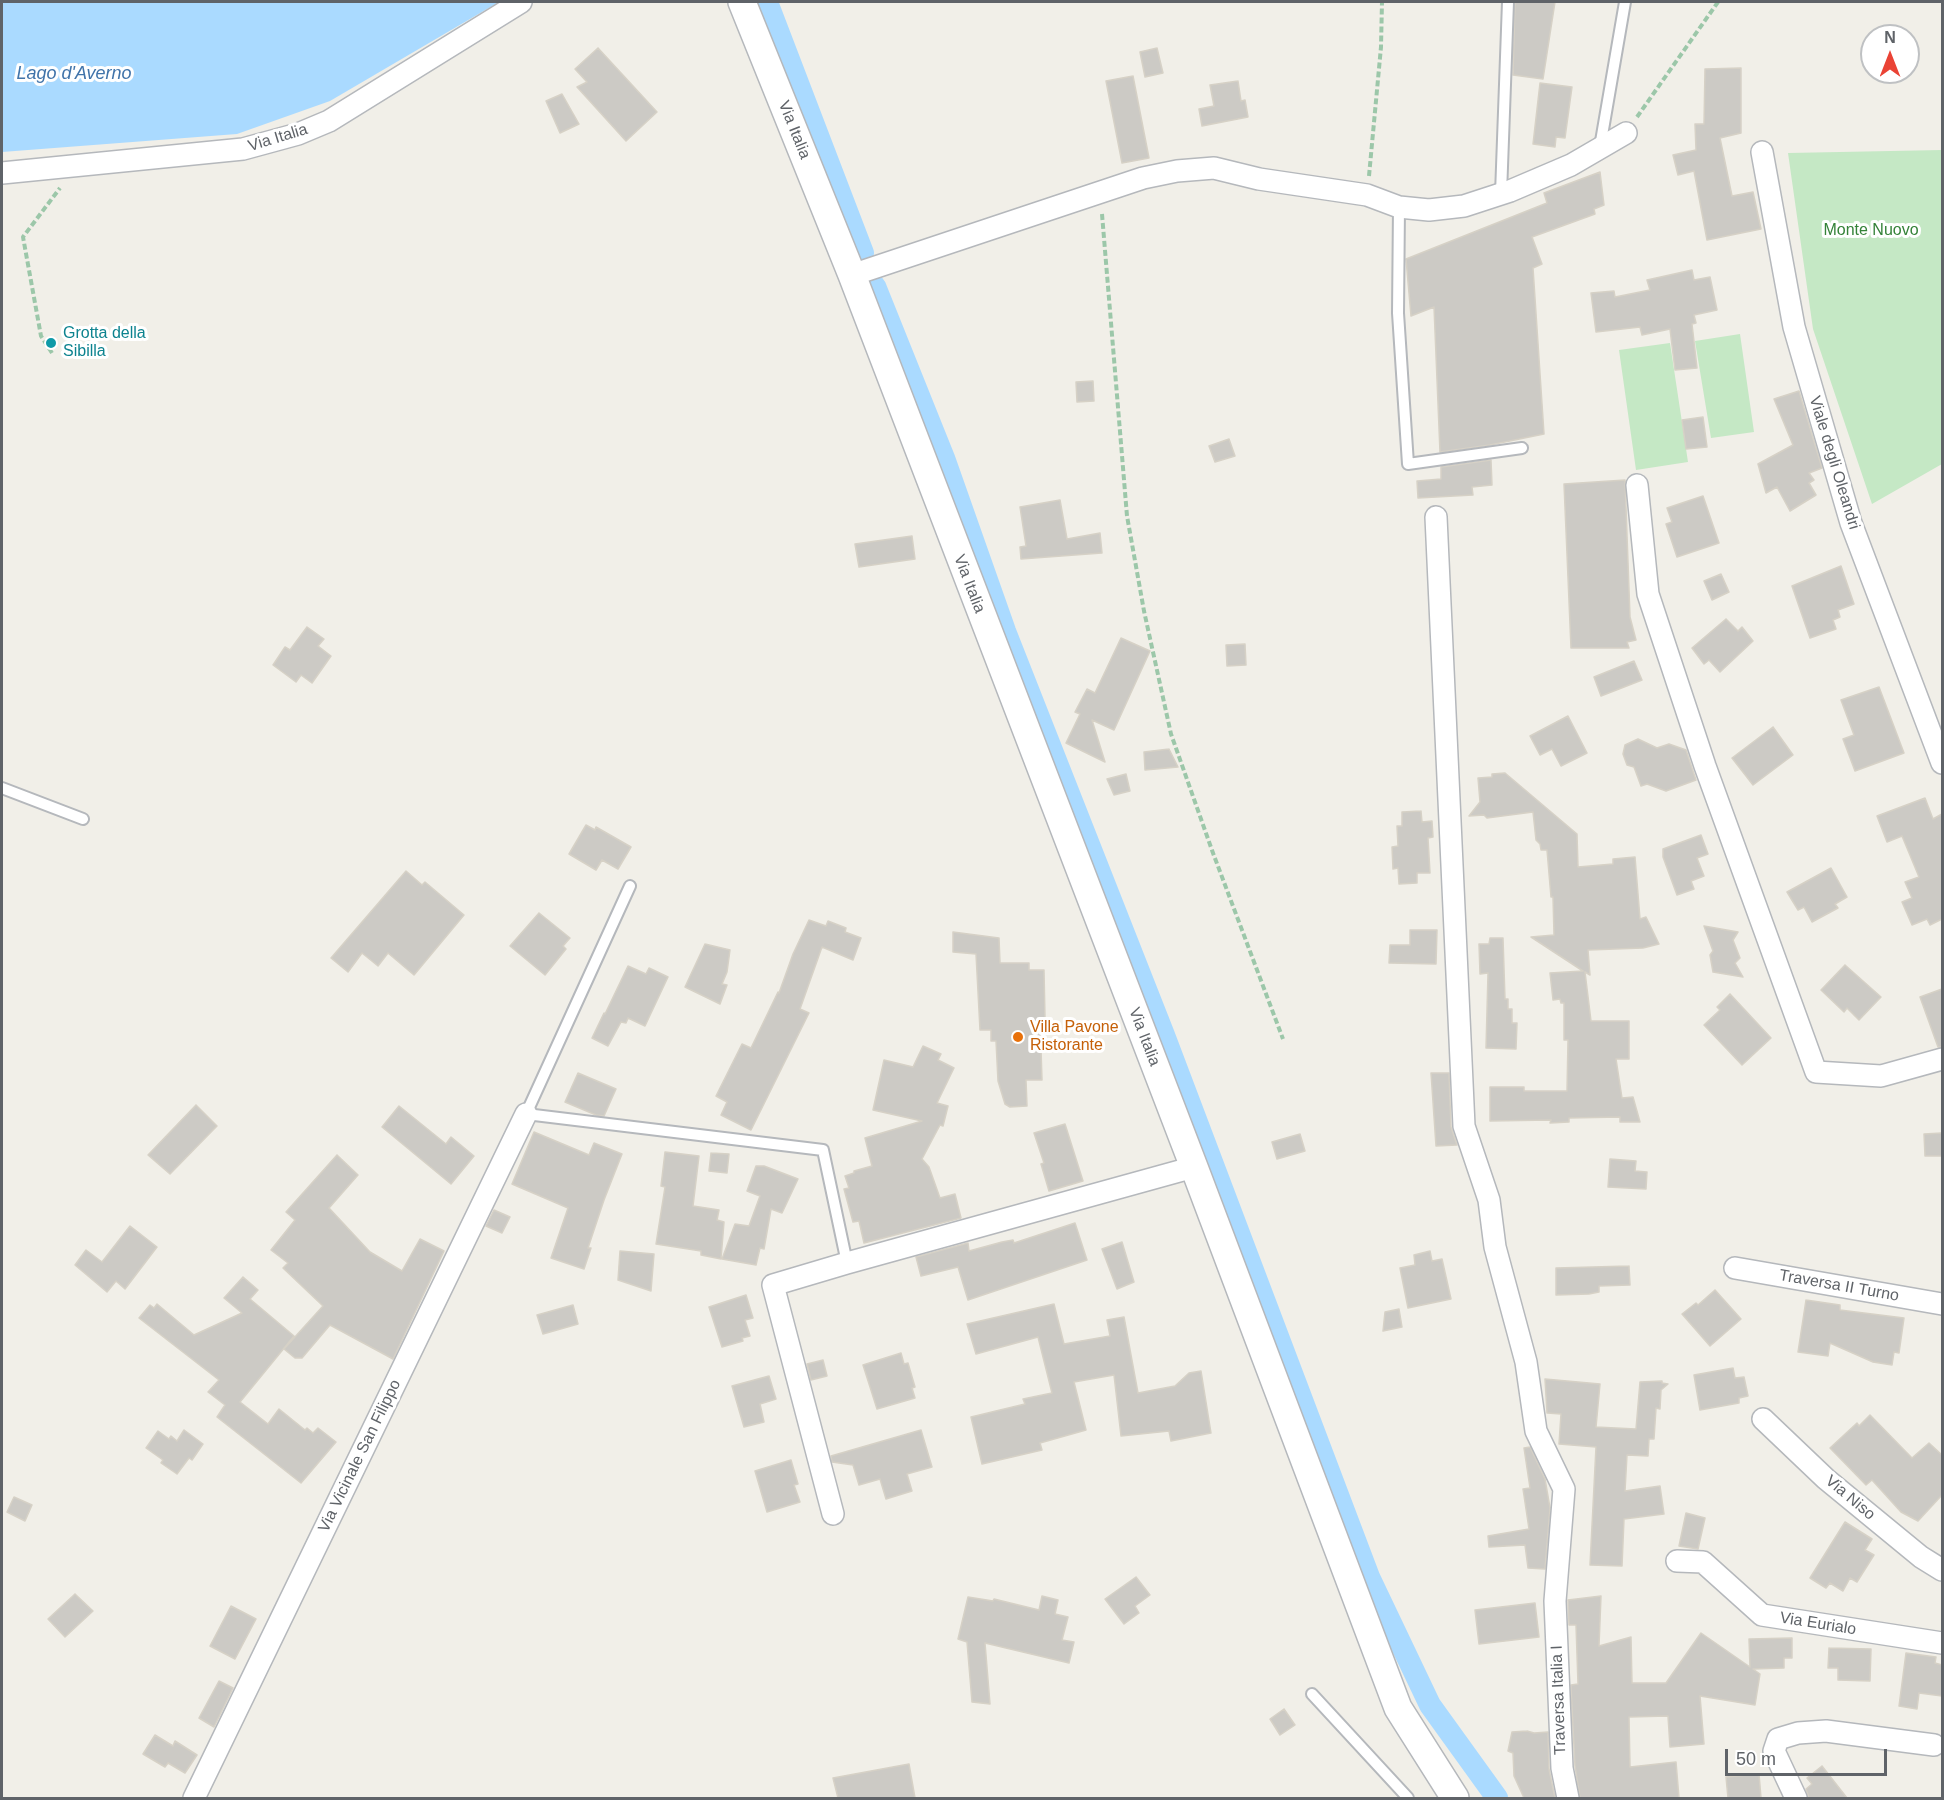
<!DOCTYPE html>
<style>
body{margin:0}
#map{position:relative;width:1944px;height:1800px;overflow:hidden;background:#f1efe8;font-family:Arial,sans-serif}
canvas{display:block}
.frame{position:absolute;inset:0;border:3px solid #5f6368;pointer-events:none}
.north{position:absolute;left:1860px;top:24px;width:60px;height:60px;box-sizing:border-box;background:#fff;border:2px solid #bfc1c3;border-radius:50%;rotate:0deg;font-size:16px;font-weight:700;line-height:24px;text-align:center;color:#5f6368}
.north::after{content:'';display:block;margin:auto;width:21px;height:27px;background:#ea4335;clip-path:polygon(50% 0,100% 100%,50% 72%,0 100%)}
.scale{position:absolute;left:1725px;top:1749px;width:162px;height:27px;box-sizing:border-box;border:3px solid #5f6368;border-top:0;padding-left:8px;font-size:18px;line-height:21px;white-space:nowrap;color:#5f6368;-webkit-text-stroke:4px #fff;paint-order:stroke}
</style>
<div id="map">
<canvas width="1944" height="1800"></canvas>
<div class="frame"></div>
<div class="north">N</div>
<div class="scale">50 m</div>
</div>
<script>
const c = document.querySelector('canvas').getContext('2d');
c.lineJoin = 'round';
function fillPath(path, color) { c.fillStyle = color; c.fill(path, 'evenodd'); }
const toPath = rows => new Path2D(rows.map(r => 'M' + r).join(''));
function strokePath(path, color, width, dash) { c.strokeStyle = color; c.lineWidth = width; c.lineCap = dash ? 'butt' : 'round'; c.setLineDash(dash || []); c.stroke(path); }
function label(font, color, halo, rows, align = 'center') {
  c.font = font + ' Arial,sans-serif'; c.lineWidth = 6; c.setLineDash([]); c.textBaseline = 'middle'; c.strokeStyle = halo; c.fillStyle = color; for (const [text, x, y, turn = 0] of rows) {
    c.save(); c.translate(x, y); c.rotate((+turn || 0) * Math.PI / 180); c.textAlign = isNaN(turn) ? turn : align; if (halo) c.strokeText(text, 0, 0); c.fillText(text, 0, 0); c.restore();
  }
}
fillPath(toPath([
 [1942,150,1942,464,1872,504,1813,329,1788,153],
 [1740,334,1754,432,1711,438,1695,341],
 [1670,343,1688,462,1636,470,1619,350]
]), '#c5e8c5');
fillPath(toPath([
 [2,2,499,2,330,101,237,134,2,152]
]), '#aadaff');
strokePath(toPath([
 [767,2,863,253],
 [875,286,944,458,1005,631,1164,1035,1369,1577,1430,1705,1497,1798]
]), '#aadaff', 22);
const building = toPath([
 [1515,2,1555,2,1543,79,1513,75,1515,2],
 [598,48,657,112,626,141,577,87,587,82,575,69,598,48],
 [1157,48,1163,73,1145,77,1140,52,1157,48],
 [1741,68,1741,133,1720,138,1732,196,1753,192,1761,229,1707,240,1694,171,1678,175,1673,155,1696,150,1695,124,1704,124,1705,69,1741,68],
 [1133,76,1149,158,1122,163,1106,81,1133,76],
 [1238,81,1241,101,1245,100,1248,117,1202,126,1199,109,1214,106,1210,85,1238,81],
 [1540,83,1572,87,1565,138,1556,137,1555,147,1533,144,1540,83],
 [562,94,579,124,560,133,546,101,562,94],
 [1600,172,1604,205,1594,209,1595,214,1532,237,1542,264,1533,268,1544,434,1490,445,1440,452,1434,307,1411,316,1406,259,1547,203,1544,193,1600,172],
 [1692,270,1694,280,1710,277,1717,310,1694,315,1696,323,1692,324,1697,368,1675,370,1670,329,1642,335,1640,327,1596,332,1591,293,1614,291,1615,297,1650,290,1647,280,1692,270],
 [1093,381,1094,401,1077,402,1076,382,1093,381],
 [1799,391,1822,468,1809,473,1814,480,1809,483,1816,495,1790,511,1777,487,1766,493,1758,464,1793,445,1774,399,1799,391],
 [1703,417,1707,447,1686,449,1682,420,1703,417],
 [1229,439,1235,456,1215,462,1209,446,1229,439],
 [1491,460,1492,485,1472,487,1473,495,1418,498,1417,481,1441,479,1441,467,1491,460],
 [1625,480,1630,617,1636,640,1627,642,1629,648,1571,648,1564,484,1625,480],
 [1703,496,1719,543,1677,557,1666,524,1672,522,1667,508,1703,496],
 [1060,500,1067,539,1100,533,1102,553,1021,559,1020,547,1026,546,1020,507,1060,500],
 [912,536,915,559,859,567,855,544,912,536],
 [1841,566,1854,604,1838,610,1840,617,1833,620,1836,629,1810,638,1792,586,1841,566],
 [1721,574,1729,592,1712,600,1704,581,1721,574],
 [1726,619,1738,631,1742,627,1753,641,1720,672,1709,660,1704,664,1692,648,1726,619],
 [307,627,324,639,318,646,331,656,312,683,301,675,296,682,273,665,285,647,290,650,307,627],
 [1121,638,1150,651,1114,730,1092,720,1105,762,1066,743,1080,714,1075,712,1087,689,1095,693,1121,638],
 [1245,644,1246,665,1227,666,1226,645,1245,644],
 [1634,661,1642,680,1601,696,1594,677,1634,661],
 [1879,687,1904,753,1855,771,1843,739,1854,735,1841,700,1879,687],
 [1568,716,1587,753,1561,766,1552,749,1540,755,1530,736,1568,716],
 [1773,727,1793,755,1753,785,1732,758,1773,727],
 [1638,739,1657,748,1669,744,1686,750,1696,780,1666,791,1647,784,1641,786,1634,767,1627,765,1623,754,1625,745,1638,739],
 [1169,749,1178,767,1145,770,1144,752,1169,749],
 [1505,773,1577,834,1578,867,1613,864,1613,859,1635,857,1640,919,1646,917,1659,944,1643,948,1588,950,1590,975,1585,972,1591,1021,1629,1021,1629,1059,1616,1059,1622,1098,1633,1097,1640,1122,1620,1122,1620,1117,1569,1118,1569,1122,1550,1123,1551,1120,1490,1121,1490,1087,1524,1087,1524,1091,1567,1091,1568,1040,1564,1040,1564,1003,1561,1003,1560,999,1553,1000,1550,973,1583,971,1531,937,1554,935,1553,897,1551,897,1547,850,1541,850,1540,844,1536,840,1533,812,1487,818,1484,815,1469,816,1480,802,1478,778,1492,777,1492,774,1505,773],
 [1126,774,1130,791,1114,795,1107,779,1126,774],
 [1925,798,1933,819,1942,814,1942,919,1930,925,1927,919,1912,925,1902,902,1912,898,1905,882,1919,877,1902,836,1887,842,1877,816,1925,798],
 [1421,811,1422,822,1432,821,1433,837,1428,838,1430,873,1417,873,1417,883,1399,884,1398,868,1393,869,1392,847,1398,846,1397,826,1402,826,1402,812,1421,811],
 [586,825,595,830,596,827,631,847,618,869,602,860,596,870,569,854,586,825],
 [1701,835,1708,854,1697,858,1704,876,1691,881,1694,889,1677,895,1663,857,1663,849,1701,835],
 [1831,868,1847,897,1835,904,1838,908,1812,922,1804,907,1798,910,1787,892,1831,868],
 [406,871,422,885,425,882,464,915,414,975,388,953,378,966,362,953,348,972,331,958,406,871],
 [539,913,570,938,563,946,566,949,545,975,510,946,539,913],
 [809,920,826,926,828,921,846,928,845,932,861,938,853,960,822,947,800,1009,809,1013,751,1130,721,1115,727,1102,716,1096,742,1044,751,1048,778,992,779,993,793,954,809,920],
 [1704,926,1738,932,1733,940,1740,958,1735,963,1743,977,1713,972,1710,955,1713,951,1704,926],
 [1410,930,1437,930,1436,964,1389,963,1390,945,1410,945,1410,930],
 [953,932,999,938,1000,963,1029,963,1029,970,1044,970,1045,1018,1040,1018,1042,1080,1026,1080,1027,1106,1010,1107,1005,1104,998,1081,996,1041,991,1041,991,1030,980,1030,976,954,953,952,953,932],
 [1490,938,1503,938,1505,999,1508,999,1508,1009,1512,1009,1512,1023,1517,1023,1516,1049,1486,1048,1488,973,1480,974,1479,944,1489,944,1490,938],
 [705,944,730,950,727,972,722,984,727,985,720,1004,685,987,705,944],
 [1845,965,1881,997,1859,1020,1847,1008,1844,1012,1821,990,1845,965],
 [628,966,646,974,649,968,668,977,645,1026,628,1018,626,1023,621,1022,608,1046,592,1038,604,1013,605,1014,628,966],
 [1942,989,1942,1047,1938,1047,1920,997,1942,989],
 [1730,994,1771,1038,1742,1065,1704,1025,1720,1010,1717,1007,1730,994],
 [923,1046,941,1054,938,1060,954,1068,937,1103,948,1106,943,1126,940,1125,922,1159,929,1167,940,1198,955,1194,961,1218,864,1243,859,1221,853,1222,844,1189,849,1188,845,1176,854,1173,854,1171,872,1166,865,1138,922,1121,873,1110,884,1060,913,1067,923,1046],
 [578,1073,616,1089,604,1116,596,1115,565,1102,578,1073],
 [1431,1073,1449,1073,1451,1127,1457,1145,1436,1146,1431,1073],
 [196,1105,217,1126,170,1174,148,1155,196,1105],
 [399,1106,446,1144,451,1137,474,1156,451,1184,382,1127,399,1106],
 [1065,1124,1083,1181,1049,1191,1041,1164,1044,1163,1034,1133,1065,1124],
 [534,1132,589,1155,594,1143,622,1154,604,1200,588,1248,591,1248,584,1269,551,1258,568,1208,512,1184,534,1132],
 [1942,1133,1942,1156,1925,1156,1924,1134,1942,1133],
 [1300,1134,1305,1151,1277,1159,1272,1142,1300,1134],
 [665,1152,699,1156,693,1206,719,1210,717,1220,724,1222,721,1259,701,1255,701,1251,656,1244,665,1187,661,1186,665,1152],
 [711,1153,729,1154,727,1173,709,1171,711,1153],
 [337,1155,358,1175,329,1208,370,1252,402,1271,420,1239,444,1251,393,1359,330,1325,302,1358,295,1358,284,1349,323,1306,283,1268,288,1263,271,1250,295,1220,286,1212,337,1155],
 [1610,1159,1636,1161,1635,1171,1647,1172,1646,1189,1608,1187,1610,1159],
 [756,1166,764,1166,798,1179,782,1213,771,1209,764,1249,760,1248,756,1265,722,1259,735,1224,749,1226,760,1196,747,1191,756,1166],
 [494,1210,510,1217,502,1233,486,1226,494,1210],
 [1075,1223,1087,1260,968,1300,958,1267,921,1276,916,1257,968,1243,969,1251,1002,1242,1013,1240,1014,1243,1075,1223],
 [130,1226,157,1247,125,1289,116,1281,107,1292,75,1265,86,1250,102,1262,130,1226],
 [1122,1242,1134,1282,1117,1289,1102,1249,1122,1242],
 [620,1251,654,1254,651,1291,618,1280,620,1251],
 [1430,1251,1432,1261,1442,1259,1451,1299,1408,1308,1400,1268,1415,1265,1414,1255,1430,1251],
 [1629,1266,1630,1285,1599,1286,1599,1292,1589,1294,1556,1295,1556,1268,1629,1266],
 [243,1277,258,1290,250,1299,294,1336,240,1402,268,1424,279,1409,305,1430,307,1428,313,1433,318,1428,336,1442,301,1483,217,1417,225,1405,208,1392,219,1380,139,1318,150,1305,154,1308,157,1304,194,1335,242,1313,224,1298,243,1277],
 [1715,1290,1741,1319,1710,1346,1682,1314,1696,1303,1698,1305,1715,1290],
 [746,1295,753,1318,745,1320,750,1336,742,1338,743,1341,722,1347,709,1307,746,1295],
 [1806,1300,1840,1305,1840,1310,1904,1318,1899,1353,1894,1352,1892,1365,1873,1362,1830,1343,1828,1356,1798,1352,1806,1300],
 [1054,1304,1064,1344,1110,1336,1107,1320,1124,1317,1138,1393,1175,1386,1189,1373,1201,1371,1211,1433,1171,1441,1169,1431,1121,1436,1114,1375,1074,1382,1086,1430,1040,1443,1042,1450,982,1464,971,1417,1025,1404,1023,1399,1052,1393,1038,1337,976,1354,967,1324,1054,1304],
 [573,1305,578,1324,543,1334,537,1315,573,1305],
 [1399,1309,1402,1327,1383,1331,1385,1312,1399,1309],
 [901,1353,904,1364,908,1363,915,1387,912,1388,915,1398,877,1409,863,1365,901,1353],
 [823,1360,827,1376,811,1380,807,1364,823,1360],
 [1733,1368,1735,1378,1744,1377,1748,1396,1739,1398,1739,1403,1700,1410,1694,1375,1733,1368],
 [769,1376,776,1399,760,1404,764,1422,744,1427,732,1386,769,1376],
 [1545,1379,1600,1384,1596,1427,1636,1429,1640,1382,1662,1381,1662,1383,1668,1384,1661,1390,1660,1409,1656,1408,1654,1439,1649,1439,1648,1456,1627,1455,1625,1491,1660,1486,1664,1514,1624,1519,1622,1566,1590,1565,1596,1447,1559,1444,1561,1414,1547,1413,1545,1379],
 [1870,1415,1912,1458,1929,1443,1942,1455,1942,1495,1918,1521,1901,1512,1872,1480,1866,1485,1830,1448,1857,1423,1859,1426,1870,1415],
 [184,1430,203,1444,192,1460,189,1458,177,1474,161,1463,163,1460,146,1448,158,1431,169,1439,171,1436,177,1441,184,1430],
 [921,1430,932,1467,907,1474,912,1491,886,1499,880,1479,859,1485,853,1465,832,1462,831,1456,921,1430],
 [1530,1447,1545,1479,1550,1508,1545,1569,1528,1568,1525,1545,1489,1547,1488,1536,1529,1529,1523,1489,1530,1488,1524,1448,1530,1447],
 [791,1460,798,1484,794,1485,800,1502,767,1512,755,1471,791,1460],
 [14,1497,32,1505,25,1521,7,1512,14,1497],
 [1686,1513,1705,1518,1698,1549,1679,1546,1686,1513],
 [1845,1522,1872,1539,1865,1550,1874,1555,1857,1582,1850,1578,1843,1591,1830,1583,1826,1588,1810,1578,1845,1522],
 [1136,1577,1150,1595,1135,1606,1139,1613,1124,1624,1105,1599,1136,1577],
 [75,1594,93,1611,65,1637,48,1619,75,1594],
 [1042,1596,1058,1600,1055,1614,1068,1617,1062,1640,1074,1642,1069,1663,985,1643,990,1704,972,1702,967,1642,958,1639,968,1597,993,1601,994,1599,1039,1610,1042,1596],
 [1601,1596,1599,1646,1631,1637,1632,1683,1666,1683,1701,1633,1750,1667,1749,1639,1792,1638,1792,1658,1784,1658,1784,1668,1753,1669,1760,1674,1755,1705,1700,1696,1704,1744,1670,1747,1668,1716,1629,1717,1630,1767,1676,1762,1679,1798,1580,1798,1575,1766,1571,1688,1571,1685,1578,1684,1576,1625,1569,1625,1568,1600,1601,1596],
 [1535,1603,1539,1637,1479,1644,1475,1610,1535,1603],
 [231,1606,256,1619,235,1659,210,1646,231,1606],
 [1829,1648,1871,1649,1870,1681,1838,1680,1838,1668,1828,1668,1829,1648],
 [1906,1653,1936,1657,1935,1663,1942,1665,1942,1696,1919,1693,1917,1709,1899,1706,1906,1653],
 [219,1681,233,1688,214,1727,199,1718,219,1681],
 [1284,1709,1295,1725,1280,1735,1270,1719,1284,1709],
 [1527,1731,1534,1733,1548,1732,1549,1769,1555,1798,1524,1798,1514,1776,1513,1753,1508,1751,1512,1732,1527,1731],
 [155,1735,173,1746,175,1741,197,1755,185,1773,168,1763,165,1767,143,1754,155,1735],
 [909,1764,915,1798,838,1798,833,1778,909,1764],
 [1822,1766,1847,1798,1809,1798,1806,1789,1812,1784,1807,1778,1822,1766],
 [1759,1774,1761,1798,1728,1798,1726,1777,1759,1774]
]);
fillPath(building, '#cccac5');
strokePath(building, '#d6d1c6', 1.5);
const service = toPath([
 [1600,147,1625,2],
 [1501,194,1508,2],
 [1399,207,1398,313,1408,464,1522,448],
 [2,788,83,819],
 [630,886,526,1114,823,1150,847,1263],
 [1312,1694,1408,1798]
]);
const minor = toPath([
 [1762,152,1794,327,1851,523,1942,763],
 [2,173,243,149,298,134,329,121,521,2],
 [852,275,1143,178,1177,171,1214,168,1259,179,1367,195,1399,207,1429,210,1464,206,1510,191,1571,165,1626,133],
 [1637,485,1648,594,1705,766,1816,1072,1881,1076,1942,1059],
 [1436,517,1464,1126,1489,1200,1495,1247,1526,1362,1536,1431,1564,1489,1555,1601,1562,1768,1568,1798],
 [1735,1268,1942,1304],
 [1763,1419,1826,1479,1921,1557,1942,1570],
 [833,1514,773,1285,847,1263,1194,1167],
 [1677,1561,1703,1562,1762,1615,1942,1643],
 [194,1798,526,1114],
 [1796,1798,1774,1751,1778,1739,1798,1733,1826,1731,1934,1745]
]);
const tertiary = toPath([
 [742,2,852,275,1194,1167,1398,1708,1455,1798]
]);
strokePath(service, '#b5b8bc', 14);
strokePath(minor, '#b5b8bc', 24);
strokePath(tertiary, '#b5b8bc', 30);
strokePath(toPath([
 [1637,117,1718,2],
 [1369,176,1381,47,1382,2],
 [1102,214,1127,516,1144,611,1171,734,1213,853,1283,1039],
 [52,353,41,336,23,237,60,188]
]), '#9cc7a9', 4, [6, 3]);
strokePath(service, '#fff', 10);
strokePath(minor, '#fff', 21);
strokePath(tertiary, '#fff', 27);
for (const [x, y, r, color] of [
 [51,343,6,"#0f9aa8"],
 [1018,1037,6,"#e8710a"]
]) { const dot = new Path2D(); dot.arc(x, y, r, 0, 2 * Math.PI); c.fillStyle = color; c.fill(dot); strokePath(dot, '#fff', 2); }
label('16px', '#5f6368', '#fff', [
 ["Via Italia",794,130,68],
 ["Via Italia",278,138,-17],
 ["Viale degli Oleandri",1834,463,73],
 ["Via Italia",969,584,69],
 ["Via Italia",1144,1037,69],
 ["Traversa II Turno",1839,1286,10],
 ["Via Vicinale San Filippo",360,1456,-64],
 ["Via Niso",1850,1498,40],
 ["Via Eurialo",1818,1624,9],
 ["Traversa Italia I",1559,1700,-92]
]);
label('16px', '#348238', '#fff', [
 ["Monte Nuovo",1871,231]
]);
label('16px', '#0d838f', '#fff', [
 ["Grotta della",63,334],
 ["Sibilla",63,352]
], 'left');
label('16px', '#c56008', '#fff', [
 ["Villa Pavone",1030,1028],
 ["Ristorante",1030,1046]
], 'left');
label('italic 18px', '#4174aa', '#fff', [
 ["Lago d'Averno",74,74]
]);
</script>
